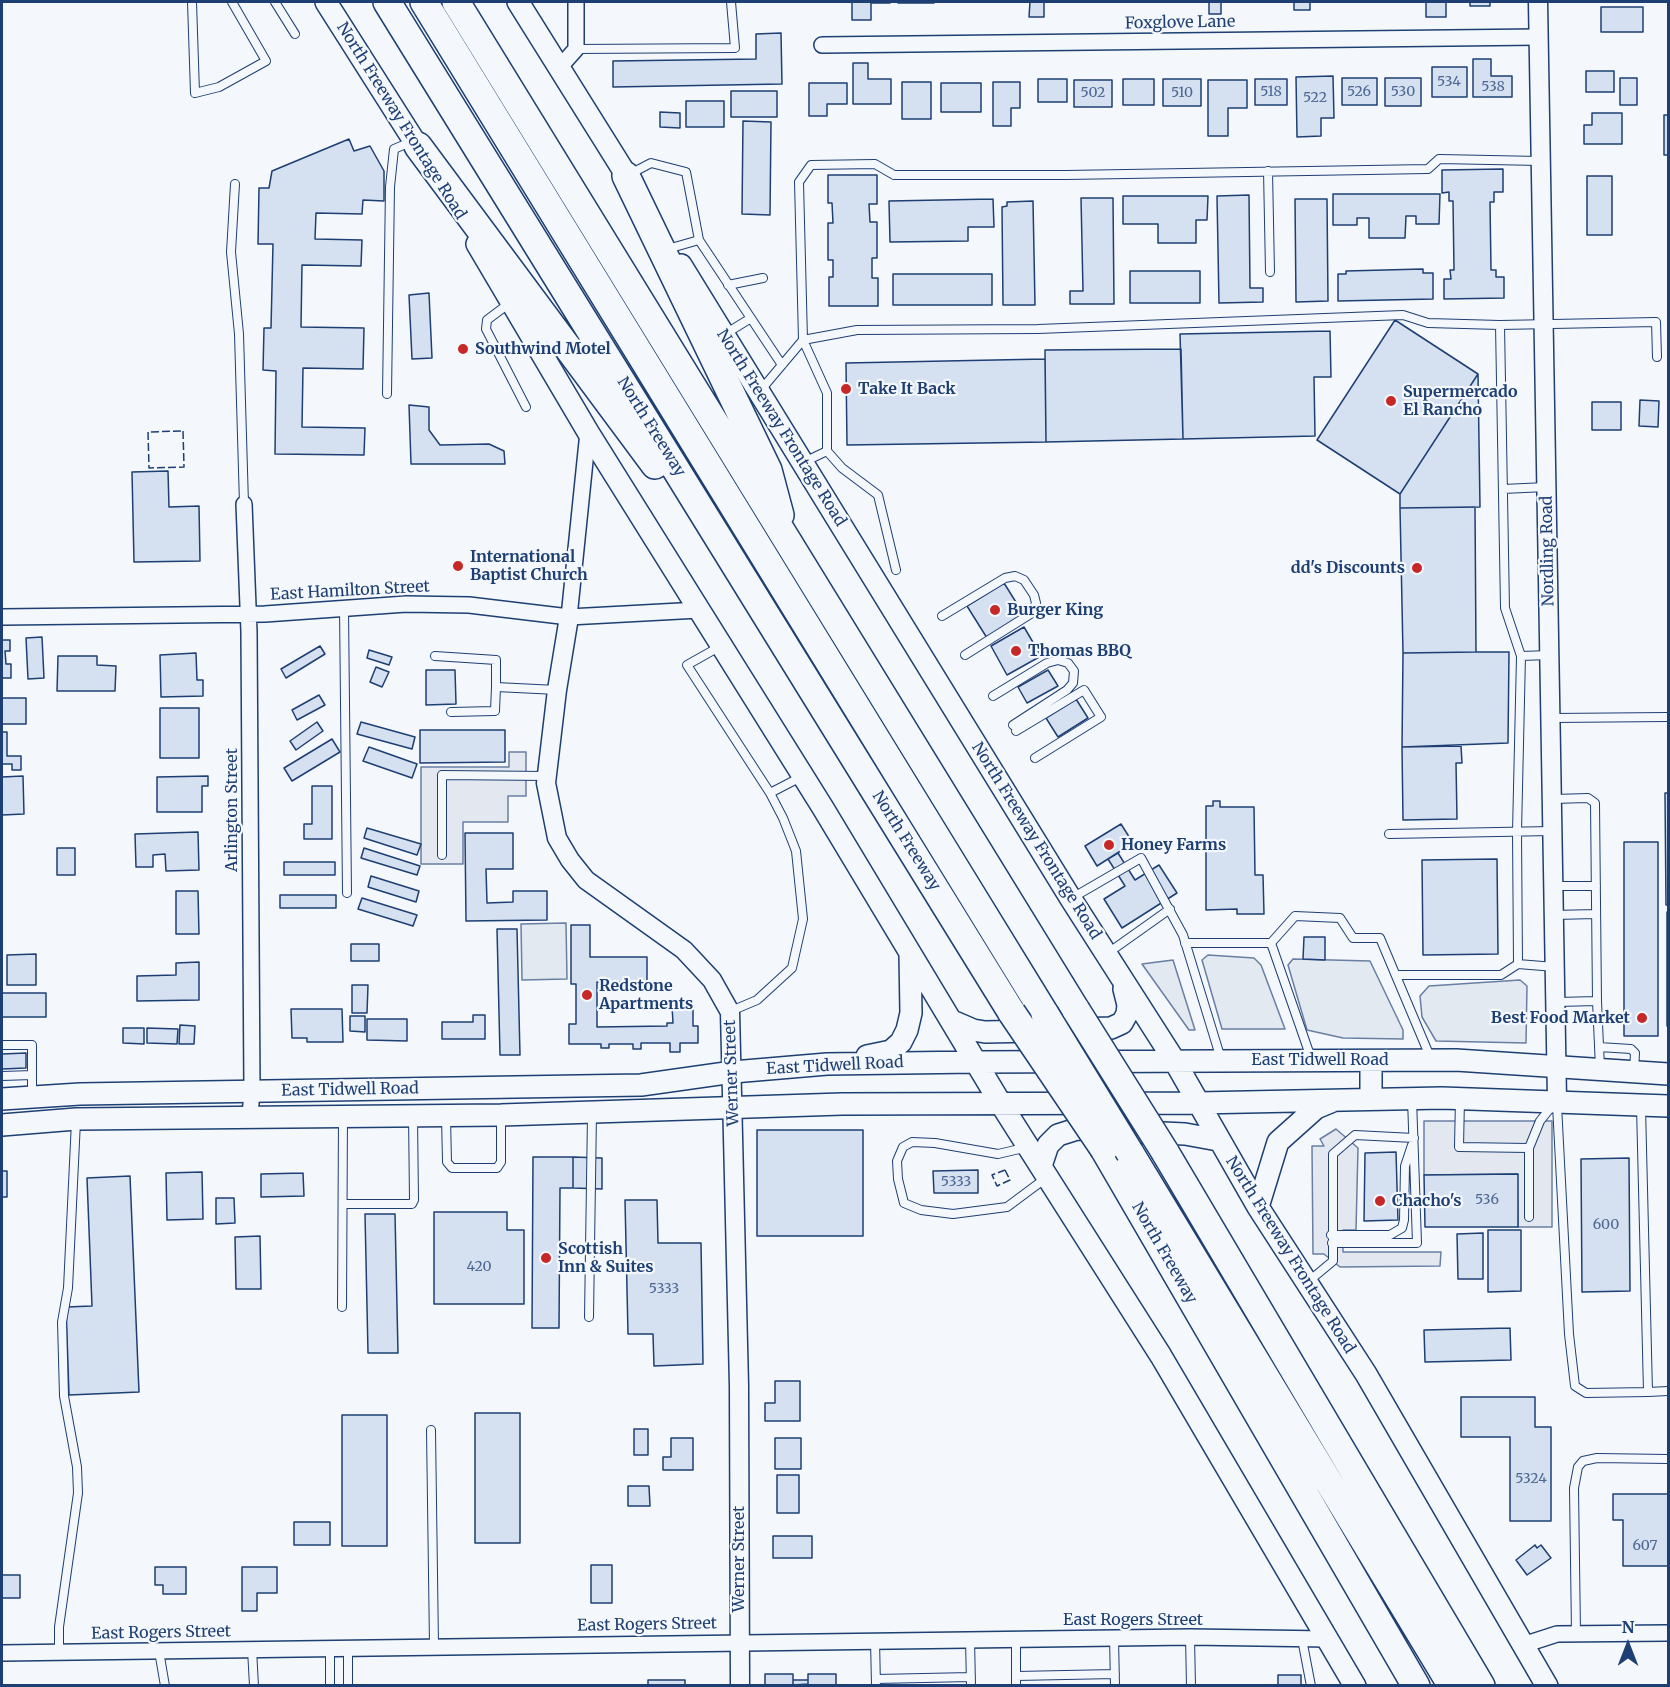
<!DOCTYPE html>
<style>
body{margin:0}
#map{position:relative;width:1670px;height:1687px;overflow:hidden;background:#f4f7fb;font-family:Merriweather,serif}
canvas{display:block}
.frame{position:absolute;inset:0;border:3px solid #1d3f73;pointer-events:none}
.north{position:absolute;left:1598px;top:1615px;width:60px;height:60px;-webkit-text-stroke:4px #f4f7fb;paint-order:stroke;rotate:0deg;font-size:16px;font-weight:700;line-height:24px;text-align:center;color:#1d3f73}
.north::after{content:'';display:block;margin:auto;width:21px;height:27px;background:#1d3f73;clip-path:polygon(50% 0,100% 100%,50% 72%,0 100%)}
</style>
<div id="map">
<canvas width="1670" height="1687"></canvas>
<div class="frame"></div>
<div class="north">N</div>
</div>
<script>
const c = document.querySelector('canvas').getContext('2d');
c.lineJoin = 'round';
function fillPath(path, color) { c.fillStyle = color; c.fill(path, 'evenodd'); }
const toPath = rows => new Path2D(rows.map(r => 'M' + r).join(''));
function strokePath(path, color, width, dash) { c.strokeStyle = color; c.lineWidth = width; c.lineCap = dash ? 'butt' : 'round'; c.setLineDash(dash || []); c.stroke(path); }
function label(font, color, halo, rows, align = 'center') {
  c.font = font + ' Merriweather,serif'; c.lineWidth = 4.5; c.setLineDash([]); c.textBaseline = 'middle'; c.strokeStyle = halo; c.fillStyle = color; for (const [text, x, y, turn = 0] of rows) {
    c.save(); c.translate(x, y); c.rotate((+turn || 0) * Math.PI / 180); c.textAlign = isNaN(turn) ? turn : align; if (halo) c.strokeText(text, 0, 0); c.fillText(text, 0, 0); c.restore();
  }
}
const green = toPath([
 [566,923,567,979,522,980,521,924,566,923],
 [1208,955,1254,958,1261,965,1285,1029,1222,1029,1202,960,1208,955],
 [1293,959,1370,961,1403,1030,1403,1039,1343,1038,1307,1030,1288,965,1293,959],
 [1173,960,1195,1030,1189,1030,1142,964,1173,960],
 [1520,980,1527,986,1526,1043,1436,1041,1422,1017,1420,996,1429,986,1520,980]
]);
fillPath(green, '#e3e9f0');
strokePath(green, '#687fa3', 1.5);
const parking = toPath([
 [509,752,526,752,526,796,508,796,508,822,463,822,463,864,421,864,421,767,509,767,509,752],
 [1424,1121,1552,1121,1552,1227,1518,1227,1517,1174,1424,1175,1424,1121],
 [1336,1129,1358,1148,1356,1230,1343,1230,1343,1252,1441,1252,1440,1266,1340,1267,1324,1254,1313,1254,1312,1146,1324,1146,1320,1139,1336,1129]
]);
fillPath(parking, '#e3e8f0');
strokePath(parking, '#687fa3', 1.5);
const building = toPath([
 [852,2,890,2,890,3,871,3,871,20,852,20,852,2],
 [898,2,934,2,934,3,898,3,898,2],
 [1030,2,1044,2,1044,17,1029,17,1030,2],
 [1209,2,1221,2,1221,14,1209,14,1209,2],
 [1294,2,1310,2,1310,10,1294,10,1294,2],
 [1426,2,1446,2,1446,17,1426,17,1426,2],
 [1470,2,1490,2,1490,6,1470,6,1470,2],
 [1601,7,1643,7,1643,32,1601,32,1601,7],
 [781,33,782,84,613,87,613,61,756,59,756,34,781,33],
 [1473,59,1491,59,1491,76,1512,76,1512,97,1473,97,1473,59],
 [853,63,868,63,868,79,891,79,891,104,853,104,853,63],
 [1432,67,1467,67,1467,97,1432,97,1432,67],
 [1586,71,1614,71,1614,92,1586,92,1586,71],
 [1333,76,1334,118,1321,118,1321,136,1297,137,1296,77,1333,76],
 [1342,78,1377,78,1377,105,1342,105,1342,78],
 [1385,78,1421,78,1421,106,1385,106,1385,78],
 [1620,78,1637,78,1637,105,1620,105,1620,78],
 [1038,79,1067,79,1067,102,1038,102,1038,79],
 [1123,79,1154,79,1154,105,1123,105,1123,79],
 [1163,79,1201,79,1201,106,1163,106,1163,79],
 [1255,79,1287,79,1287,105,1255,105,1255,79],
 [1074,80,1112,80,1112,107,1074,107,1074,80],
 [1208,80,1247,80,1247,108,1228,108,1228,136,1208,136,1208,80],
 [902,82,931,82,931,119,902,119,902,82],
 [993,82,1020,82,1020,108,1011,108,1011,126,993,126,993,82],
 [809,83,847,83,847,104,827,104,827,116,809,116,809,83],
 [941,83,981,83,981,112,941,112,941,83],
 [731,91,777,91,777,117,731,117,731,91],
 [686,101,724,101,724,127,686,127,686,101],
 [660,112,680,113,680,128,660,127,660,112],
 [1592,113,1622,113,1622,144,1584,144,1584,125,1592,125,1592,113],
 [1664,115,1668,115,1668,155,1664,155,1664,115],
 [743,121,771,122,770,215,742,214,743,121],
 [349,139,354,151,370,146,384,171,384,201,363,200,362,214,316,213,315,239,362,240,361,266,302,265,301,327,364,328,363,369,303,368,302,427,365,428,364,455,275,454,276,371,263,370,264,328,271,328,273,244,258,244,259,188,269,188,272,171,349,139],
 [1503,169,1503,192,1494,192,1494,202,1490,202,1491,270,1496,270,1496,277,1504,277,1504,298,1444,299,1444,279,1451,279,1450,270,1454,270,1453,201,1449,201,1449,192,1442,193,1442,170,1503,169],
 [828,175,877,175,877,204,869,204,870,222,877,222,877,258,872,258,872,278,878,278,878,306,829,306,829,277,833,277,833,260,828,260,828,223,833,223,832,203,828,203,828,175],
 [1587,176,1612,176,1612,235,1587,235,1587,176],
 [1333,194,1440,194,1439,224,1416,224,1416,216,1406,216,1405,238,1369,238,1369,218,1357,218,1357,225,1333,225,1333,194],
 [1249,195,1250,288,1263,288,1263,302,1219,303,1217,196,1249,195],
 [1123,196,1208,196,1207,220,1196,220,1196,243,1158,243,1158,224,1123,224,1123,196],
 [1081,198,1113,198,1114,304,1070,304,1070,291,1083,291,1081,198],
 [993,199,994,227,968,227,968,241,890,242,889,201,993,199],
 [1295,199,1327,199,1328,301,1296,302,1295,199],
 [1033,201,1035,305,1003,305,1002,207,1007,206,1007,202,1033,201],
 [1423,269,1423,273,1433,273,1433,299,1338,301,1338,274,1346,274,1346,271,1423,269],
 [1130,271,1200,271,1200,303,1130,303,1130,271],
 [893,274,992,274,992,305,893,305,893,274],
 [429,293,432,358,412,359,409,295,429,293],
 [1395,320,1478,374,1400,494,1317,440,1395,320],
 [1330,331,1331,377,1314,377,1315,436,1183,439,1180,334,1330,331],
 [1181,349,1183,439,1046,442,1045,350,1181,349],
 [1045,359,1046,442,847,445,846,363,1045,359],
 [1478,374,1480,507,1400,508,1400,494,1478,374],
 [1640,400,1659,401,1658,427,1639,426,1640,400],
 [1592,402,1621,402,1621,430,1592,430,1592,402],
 [409,405,429,407,429,430,440,445,489,444,504,451,505,464,411,464,409,405],
 [168,471,169,507,199,506,200,561,134,562,132,472,168,471],
 [1475,507,1476,652,1403,653,1400,508,1475,507],
 [1004,583,1024,615,987,638,967,606,1004,583],
 [1024,627,1041,656,1007,675,991,646,1024,627],
 [42,637,44,678,28,679,26,638,42,637],
 [2,640,10,640,10,651,5,651,6,664,11,664,11,678,2,678,2,640],
 [320,646,325,654,286,678,281,669,320,646],
 [369,650,392,657,389,665,367,658,369,650],
 [1476,652,1509,652,1508,743,1402,747,1403,653,1476,652],
 [196,653,197,680,203,680,203,696,161,697,160,655,196,653],
 [58,656,97,656,97,665,116,666,115,691,57,691,58,656],
 [376,667,389,672,382,687,370,682,376,667],
 [426,670,455,670,456,704,426,705,426,670],
 [1048,670,1058,686,1027,703,1018,687,1048,670],
 [319,695,325,705,297,720,292,710,319,695],
 [2,698,26,698,26,724,2,724,2,698],
 [1076,699,1088,718,1058,737,1046,718,1076,699],
 [160,708,199,708,199,758,160,758,160,708],
 [317,722,323,731,296,750,290,741,317,722],
 [361,722,415,737,412,749,357,734,361,722],
 [420,730,505,730,505,762,420,763,420,730],
 [2,732,7,732,7,756,21,756,21,770,12,770,12,764,2,764,2,732],
 [332,739,340,752,292,781,284,768,332,739],
 [1461,746,1462,763,1456,763,1457,819,1403,820,1402,747,1461,746],
 [369,747,417,764,412,778,363,761,369,747],
 [23,776,24,814,2,815,2,777,23,776],
 [208,776,208,786,202,786,202,812,157,812,157,777,208,776],
 [312,786,332,786,332,839,304,839,304,824,312,824,312,786],
 [1665,793,1668,793,1668,905,1666,905,1665,793],
 [1213,801,1220,801,1220,807,1254,807,1255,875,1263,875,1264,914,1237,914,1237,909,1206,910,1206,806,1213,806,1213,801],
 [1121,824,1133,843,1097,866,1085,846,1121,824],
 [367,828,421,844,417,855,364,838,367,828],
 [198,832,199,870,166,871,165,854,153,855,153,867,136,867,135,834,198,832],
 [465,833,513,833,513,869,486,869,487,903,513,902,513,891,547,891,547,920,466,921,465,833],
 [1624,842,1658,842,1658,1036,1624,1036,1624,842],
 [57,848,75,848,75,875,57,875,57,848],
 [364,848,420,866,417,875,361,858,364,848],
 [1118,853,1135,880,1159,865,1177,893,1122,928,1104,899,1125,886,1108,859,1118,853],
 [1497,859,1498,954,1423,955,1422,860,1497,859],
 [284,862,335,862,335,875,284,875,284,862],
 [371,876,419,891,416,902,368,887,371,876],
 [176,891,198,891,199,934,176,934,176,891],
 [280,895,336,895,336,908,280,908,280,895],
 [362,898,417,915,413,926,358,909,362,898],
 [1667,912,1668,912,1668,1026,1667,1026,1667,912],
 [571,925,590,925,590,957,647,957,647,982,597,982,597,1027,667,1026,667,1023,673,1023,672,1006,693,1006,693,1026,698,1026,698,1043,680,1043,680,1052,670,1052,670,1043,641,1043,641,1049,633,1049,633,1044,609,1044,609,1048,601,1048,601,1044,569,1044,569,1024,576,1024,576,984,571,984,571,925],
 [497,929,517,929,520,1055,500,1055,497,929],
 [1304,937,1325,937,1325,960,1303,959,1304,937],
 [351,944,379,944,379,961,351,961,351,944],
 [36,954,36,985,7,985,7,955,36,954],
 [199,962,199,1000,137,1001,137,976,176,975,176,963,199,962],
 [352,985,368,985,367,1013,352,1013,352,985],
 [2,993,46,993,46,1017,2,1017,2,993],
 [291,1009,342,1009,343,1042,307,1042,307,1038,292,1038,291,1009],
 [473,1015,485,1015,485,1039,442,1039,442,1022,473,1022,473,1015],
 [350,1016,365,1016,365,1032,350,1031,350,1016],
 [367,1019,407,1019,407,1041,367,1040,367,1019],
 [180,1025,195,1026,194,1044,179,1044,180,1025],
 [123,1028,144,1028,144,1044,123,1043,123,1028],
 [147,1028,178,1029,177,1044,147,1043,147,1028],
 [26,1053,26,1068,2,1069,2,1054,26,1053],
 [757,1130,863,1130,863,1236,757,1236,757,1130],
 [1396,1152,1398,1220,1364,1221,1365,1153,1396,1152],
 [533,1157,573,1157,573,1188,560,1188,559,1328,532,1328,533,1157],
 [573,1157,602,1158,602,1189,573,1188,573,1157],
 [1629,1158,1630,1291,1582,1292,1581,1159,1629,1158],
 [978,1170,978,1193,934,1193,933,1171,978,1170],
 [2,1171,7,1171,7,1197,2,1197,2,1171],
 [202,1172,203,1219,167,1220,166,1173,202,1172],
 [303,1173,304,1196,261,1197,261,1174,303,1173],
 [1518,1174,1518,1227,1425,1227,1424,1175,1518,1174],
 [130,1176,139,1392,69,1395,66,1307,92,1306,87,1178,130,1176],
 [216,1198,234,1198,235,1223,216,1224,216,1198],
 [625,1200,657,1200,658,1243,701,1243,703,1364,654,1366,653,1334,628,1334,625,1200],
 [434,1212,507,1212,507,1230,524,1230,524,1304,434,1304,434,1212],
 [365,1214,395,1214,398,1353,368,1353,365,1214],
 [1488,1230,1521,1230,1521,1291,1488,1292,1488,1230],
 [1483,1233,1483,1279,1458,1279,1457,1234,1483,1233],
 [260,1236,261,1289,236,1289,235,1237,260,1236],
 [1510,1328,1511,1360,1425,1362,1424,1330,1510,1328],
 [775,1381,800,1381,800,1421,765,1421,765,1403,775,1403,775,1381],
 [1461,1397,1535,1397,1535,1427,1551,1427,1551,1521,1510,1521,1510,1437,1461,1437,1461,1397],
 [475,1413,520,1413,520,1543,475,1543,475,1413],
 [342,1415,387,1415,387,1546,342,1546,342,1415],
 [634,1429,648,1429,648,1455,634,1455,634,1429],
 [671,1438,693,1438,693,1470,663,1470,663,1457,671,1457,671,1438],
 [775,1438,801,1438,801,1469,775,1469,775,1438],
 [777,1475,799,1475,799,1513,777,1513,777,1475],
 [628,1486,649,1486,650,1506,628,1506,628,1486],
 [1613,1494,1668,1494,1668,1566,1623,1566,1623,1520,1613,1520,1613,1494],
 [294,1522,330,1522,330,1545,294,1545,294,1522],
 [773,1536,812,1536,812,1558,773,1558,773,1536],
 [1535,1545,1537,1548,1541,1545,1551,1558,1527,1575,1516,1560,1535,1545],
 [591,1565,612,1565,612,1603,591,1603,591,1565],
 [155,1567,186,1567,186,1594,163,1594,163,1585,155,1585,155,1567],
 [242,1567,277,1567,277,1593,257,1593,257,1611,242,1611,242,1567],
 [2,1575,20,1575,20,1598,2,1598,2,1575],
 [765,1674,793,1674,793,1686,765,1686,765,1674],
 [808,1674,836,1674,836,1686,808,1686,808,1674],
 [1278,1675,1301,1675,1301,1686,1278,1686,1278,1675],
 [648,1680,685,1680,685,1686,648,1686,648,1680],
 [793,1680,808,1680,808,1684,793,1685,793,1680]
]);
fillPath(building, '#d5e0f0');
strokePath(building, '#1d3f73', 1.5);
const service = toPath([
 [192,2,195,93,219,87,266,61,232,2],
 [275,2,295,34],
 [576,49,735,48,731,2],
 [1268,171,1270,272],
 [630,174,651,163,686,172,699,240,671,248],
 [235,184,231,252,239,334,244,504],
 [699,240,782,365],
 [728,285,763,278],
 [511,302,487,320,486,329,526,407],
 [725,334,751,318],
 [760,391,803,340,857,330,1038,329,1403,315,1428,323,1500,325],
 [387,394,390,187,394,149,413,141],
 [804,462,827,451],
 [1503,489,1546,487],
 [896,570,878,495,842,468,827,451,827,393,803,340,799,182,811,165,875,164,894,175,1066,175,1428,169,1439,159,1540,161],
 [344,608,347,893],
 [942,616,1005,578,1015,576,1024,580,1034,595,1036,603,1032,613,965,655],
 [719,647,687,665,770,793,783,818,796,851,803,919,792,968,757,1000,731,1011],
 [435,656,496,660,496,687,557,690],
 [1521,656,1549,655],
 [993,696,1047,663,1058,660,1068,663,1074,671,1073,683,1067,690,1013,725],
 [451,712,495,711,496,687],
 [1552,718,1668,717],
 [1016,731,1084,690,1101,717,1035,758],
 [770,793,801,777],
 [1553,799,1588,798,1595,803,1597,1001,1557,1002],
 [1389,834,1552,831],
 [442,855,442,775,546,776],
 [1554,886,1596,886],
 [1072,898,1141,858,1183,935,1221,1059],
 [1554,915,1596,914],
 [1185,943,1271,943,1295,916,1340,918,1353,938,1380,938,1431,1059],
 [1271,943,1311,1058],
 [1108,953,1170,909],
 [1518,964,1517,832,1521,656,1505,608,1500,325,1656,322,1657,357],
 [1396,975,1501,975,1518,964,1555,967],
 [1597,1001,1600,1068],
 [2,1045,32,1045,32,1096],
 [1599,1047,1631,1049,1635,1053,1634,1071],
 [2,1076,32,1075],
 [1460,1099,1459,1147,1529,1148],
 [1557,1105,1569,1334,1575,1386,1586,1393,1648,1392,1641,1107],
 [446,1117,447,1162,452,1168,497,1168,501,1162,501,1117],
 [1028,1147,998,1154,935,1143,912,1142,903,1147,897,1161,898,1179,904,1203,921,1210,953,1214,1007,1207,1046,1178],
 [343,1204,412,1204,414,1200,413,1116],
 [1529,1217,1529,1148,1540,1121,1552,1106],
 [1331,1235,1390,1235,1402,1228,1404,1220,1405,1166,1412,1145],
 [1332,1243,1417,1243,1412,1099],
 [1309,1281,1333,1261,1333,1154,1355,1135,1414,1138],
 [342,1307,343,1117],
 [589,1317,592,1113],
 [1648,1392,1668,1391],
 [431,1430,434,1646],
 [1576,1634,1574,1488,1578,1467,1583,1461,1597,1458,1668,1459],
 [1114,1637,1115,1686],
 [1190,1637,1191,1686],
 [970,1639,971,1686],
 [1016,1639,1016,1686],
 [1302,1639,1311,1686],
 [875,1640,876,1686],
 [348,1648,348,1686],
 [252,1649,254,1686],
 [159,1651,165,1686],
 [59,1652,59,1627,78,1493,77,1467,64,1396,62,1322,68,1288,76,1121],
 [1016,1676,1115,1674],
 [876,1679,971,1677],
 [330,1686,330,1648]
]);
const minor = toPath([
 [822,45,1539,37],
 [559,68,576,49,576,2],
 [244,504,249,632,252,1091,250,1116],
 [2,617,265,614,406,604,469,605,569,617,699,610],
 [569,617,588,432],
 [1523,1645,1557,1634,1668,1633],
 [2,1653,1190,1637,1328,1639]
]);
const tertiary = toPath([
 [1538,2,1557,1100],
 [569,617,557,690,546,783,557,838,570,860,586,880,684,950,712,980,730,1012,739,1386,740,1686]
]);
const secondary = toPath([
 [326,2,425,158],
 [518,2,635,189],
 [477,244,588,432,823,808,1001,1104,1161,1356,1355,1686],
 [681,265,1071,899,1174,1060,1258,1207,1366,1374,1547,1686],
 [952,1021,973,1030,985,1032,1037,1031],
 [1077,1029,1111,1028,1122,1023,1127,1014,1128,1005,1124,989],
 [867,1056,891,1051,901,1042,907,1030,911,1013,910,954],
 [1371,1061,1371,1098],
 [2,1099,80,1094,641,1085,733,1072,827,1064,977,1062,1456,1060,1668,1074],
 [2,1125,76,1119,501,1115,842,1104,1198,1103,1442,1098,1668,1106],
 [1041,1166,1048,1145,1058,1135,1077,1129,1185,1134,1218,1140],
 [1258,1207,1278,1142,1316,1108,1333,1101]
]);
const motorway = toPath([
 [387,2,1012,1013],
 [424,2,1045,1014],
 [456,2,1076,1010],
 [418,146,655,465],
 [626,176,768,470,780,515],
 [1104,1149,1416,1686],
 [1165,1152,1481,1686],
 [1130,1153,1452,1686]
]);
strokePath(service, '#1d3f73', 10);
strokePath(minor, '#1d3f73', 18);
strokePath(tertiary, '#1d3f73', 21);
strokePath(secondary, '#1d3f73', 24);
strokePath(motorway, '#1d3f73', 30);
strokePath(service, '#f4f7fb', 8);
strokePath(minor, '#f4f7fb', 15);
strokePath(tertiary, '#f4f7fb', 18);
strokePath(secondary, '#f4f7fb', 21);
strokePath(motorway, '#f4f7fb', 27);
const motorwayBridge = toPath([
 [1076,1010,1165,1152],
 [1012,1013,1104,1149],
 [1045,1014,1130,1153]
]);
strokePath(motorwayBridge, '#1d3f73', 30, []);
strokePath(motorwayBridge, '#f4f7fb', 27);
strokePath(toPath([
 [183,431,184,467,149,468,148,432,183,431],
 [1005,1170,1010,1180,997,1186,992,1175,1005,1170]
]), '#1d3f73', 1.5, [8, 3]);
for (const [x, y, r, color] of [
 [463,349,6,"#c62828"],
 [846,389,6,"#c62828"],
 [1391,401,6,"#c62828"],
 [458,566,6,"#c62828"],
 [1417,568,6,"#c62828"],
 [995,610,6,"#c62828"],
 [1016,651,6,"#c62828"],
 [1109,845,6,"#c62828"],
 [587,995,6,"#c62828"],
 [1642,1018,6,"#c62828"],
 [1380,1201,6,"#c62828"],
 [546,1258,6,"#c62828"]
]) { const dot = new Path2D(); dot.arc(x, y, r, 0, 2 * Math.PI); c.fillStyle = color; c.fill(dot); strokePath(dot, '#f4f7fb', 2); }
label('14px', '#4b6792', null, [
 ["534",1449,82],
 ["538",1493,87],
 ["518",1271,92],
 ["526",1359,92],
 ["530",1403,92],
 ["502",1093,93],
 ["510",1182,93],
 ["522",1315,98],
 ["5333",956,1182],
 ["536",1487,1200],
 ["600",1606,1225],
 ["420",479,1267],
 ["5333",664,1289],
 ["5324",1531,1479],
 ["607",1645,1546]
]);
label('16px', '#1d3f73', '#f4f7fb', [
 ["Foxglove Lane",1180,23,-1],
 ["North Freeway Frontage Road",401,121,58],
 ["North Freeway",651,427,58],
 ["North Freeway Frontage Road",781,428,58],
 ["Nordling Road",1548,551,-91],
 ["East Hamilton Street",350,591,-3],
 ["Arlington Street",232,810,-90],
 ["North Freeway",906,841,58],
 ["North Freeway Frontage Road",1036,841,58],
 ["East Tidwell Road",1320,1060],
 ["East Tidwell Road",835,1066,-3],
 ["Werner Street",732,1073,-92],
 ["East Tidwell Road",350,1090,-1],
 ["North Freeway",1164,1253,60],
 ["North Freeway Frontage Road",1290,1255,58],
 ["Werner Street",739,1559,-90],
 ["East Rogers Street",1133,1620],
 ["East Rogers Street",647,1625,-1],
 ["East Rogers Street",161,1633,-1]
]);
label('bold 16px', '#1d3f73', '#f4f7fb', [
 ["Southwind Motel",475,349],
 ["Take It Back",858,389],
 ["Supermercado",1403,392],
 ["El Rancho",1403,410],
 ["International",470,557],
 ["Baptist Church",470,575],
 ["dd's Discounts",1405,568,"right"],
 ["Burger King",1007,610],
 ["Thomas BBQ",1028,651],
 ["Honey Farms",1121,845],
 ["Redstone",599,986],
 ["Apartments",599,1004],
 ["Best Food Market",1630,1018,"right"],
 ["Chacho's",1392,1201],
 ["Scottish",558,1249],
 ["Inn & Suites",558,1267]
], 'left');
</script>
